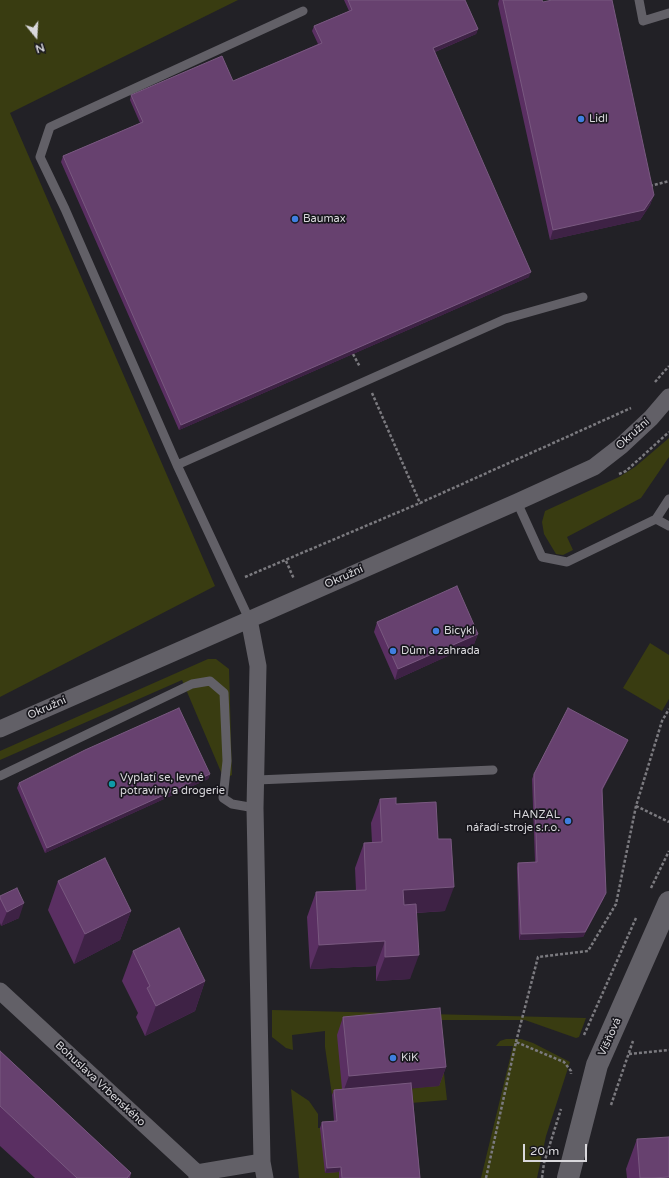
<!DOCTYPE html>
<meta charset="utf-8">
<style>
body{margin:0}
#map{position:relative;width:669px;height:1178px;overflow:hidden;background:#222126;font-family:"Varela Round",sans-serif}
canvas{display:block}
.north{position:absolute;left:16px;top:16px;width:40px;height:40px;-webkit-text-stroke:3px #18171d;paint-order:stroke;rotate:162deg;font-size:11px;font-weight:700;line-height:16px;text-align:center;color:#d9d8dc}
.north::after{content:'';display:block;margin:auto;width:14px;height:18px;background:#d9d8dc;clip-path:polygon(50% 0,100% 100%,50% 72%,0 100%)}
.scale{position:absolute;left:523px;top:1144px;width:64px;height:18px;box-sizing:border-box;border:2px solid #d9d8dc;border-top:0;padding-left:5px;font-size:12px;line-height:14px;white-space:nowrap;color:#d9d8dc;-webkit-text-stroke:3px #18171d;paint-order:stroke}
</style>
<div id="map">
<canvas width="669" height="1178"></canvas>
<div class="north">N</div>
<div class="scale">20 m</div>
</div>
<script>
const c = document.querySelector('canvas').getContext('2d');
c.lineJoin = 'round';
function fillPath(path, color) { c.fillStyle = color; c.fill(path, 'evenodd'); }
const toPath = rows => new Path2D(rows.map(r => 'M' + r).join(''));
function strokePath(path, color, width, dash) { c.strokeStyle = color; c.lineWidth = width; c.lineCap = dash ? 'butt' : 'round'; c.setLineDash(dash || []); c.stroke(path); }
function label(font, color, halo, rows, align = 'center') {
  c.font = font + ' "Varela Round",sans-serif'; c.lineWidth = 3.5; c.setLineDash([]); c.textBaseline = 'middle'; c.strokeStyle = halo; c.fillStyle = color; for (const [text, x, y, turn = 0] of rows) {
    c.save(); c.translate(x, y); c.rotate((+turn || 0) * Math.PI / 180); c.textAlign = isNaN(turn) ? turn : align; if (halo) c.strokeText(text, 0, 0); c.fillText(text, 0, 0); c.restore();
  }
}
fillPath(toPath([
 [0,0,238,0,10,113,215,586,0,697],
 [669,438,669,457,641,498,567,537,573,550,563,555,556,554,544,534,542,522,545,511,619,477,635,467],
 [650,643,669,655,669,699,662,711,623,688],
 [208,659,216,659,229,669,232,775,224,779,182,680,0,760,0,751],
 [272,1010,586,1018,579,1037,576,1038,525,1020,438,1020,447,1100,411,1103,410,1087,439,1085,433,1026,343,1094,332,1095,325,1047,325,1031,292,1035,293,1050,286,1048,272,1037],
 [506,1039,521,1039,533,1043,570,1062,546,1136,537,1178,481,1178,513,1046,496,1046,500,1041],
 [291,1089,309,1101,318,1114,318,1128,321,1128,339,1171,340,1178,299,1178]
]), '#393c11');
strokePath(toPath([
 [650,186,669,181],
 [353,354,360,367],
 [655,382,669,366],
 [372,393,420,503,631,408],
 [619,474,626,471,669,432],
 [286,561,294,579],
 [245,577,420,503],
 [636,806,669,822],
 [651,888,669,851],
 [584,1035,636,918],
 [516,1042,538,957,588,951,616,904,636,806,662,721,669,709],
 [629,1054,669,1050],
 [611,1105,633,1041],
 [486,1178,516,1042,564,1062,571,1071,571,1074],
 [542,1178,544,1163,561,1109]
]), '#7b7a7f', 2.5, [3, 2]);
strokePath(toPath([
 [639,0,643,21,669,13],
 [303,11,50,127,40,157,65,209,177,465,505,319,583,297],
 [177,465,249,619],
 [517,502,542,557,567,562,656,519,669,499],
 [656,519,669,526],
 [0,776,192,684,210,681,224,693,227,761,223,798,232,804,255,808],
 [257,780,493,770]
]), '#626067', 9);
strokePath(toPath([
 [249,619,258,666,255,808,262,1162,265,1178],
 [0,729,517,502,594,467,621,446,651,418,669,397],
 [0,991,197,1173,197,1178],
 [197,1173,262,1162]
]), '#626067', 17);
strokePath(toPath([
 [568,1178,597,1065,669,902]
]), '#626067', 22);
fillPath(toPath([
 [344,0,465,0,478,29,476,34,435,52,529,277,179,430,61,162,63,156,140,123,130,100,131,95,233,81,318,44,312,31,314,26,349,11],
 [499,0,542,0,543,2,654,195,650,205,640,220,550,240,498,4],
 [377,622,478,634,474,644,395,680,374,632],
 [626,745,602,791,604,898,583,937,519,940,517,868,518,863,535,862,532,779,534,774],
 [210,774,208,779,45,853,17,788,19,783],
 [380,799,396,804,438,839,445,911,416,913,410,979,376,981,376,966,310,969,307,917,316,892,356,890,355,868,364,843,372,843,371,823],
 [58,881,131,911,120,940,74,964,48,910],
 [0,896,19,918,1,926,0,923],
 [133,951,205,981,195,1011,145,1036,136,1017,138,1013,122,981],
 [343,1017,446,1067,439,1086,412,1088,420,1178,339,1178,339,1172,325,1173,320,1128,322,1122,334,1121,332,1095,334,1090,342,1089,337,1035],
 [0,1051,131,1173,130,1178,35,1178,0,1146],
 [637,1139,669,1178,627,1178,626,1169]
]), '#5a2f62');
fillPath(toPath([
 [478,29,476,34,432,53,433,48],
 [654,195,650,205,640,220,550,240,553,230],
 [531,272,529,277,179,430,181,425],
 [478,634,474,644,395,680,398,669],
 [628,740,626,745,600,794,602,789],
 [210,774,208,779,45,853,47,848],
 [454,887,445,911,394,914,403,890],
 [606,893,604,898,583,937,519,940,521,934],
 [24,903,19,918,1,926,7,912],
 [131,911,120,940,74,964,85,934],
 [385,941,376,966,310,969,319,945],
 [419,955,410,979,376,981,385,957],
 [205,981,195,1011,145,1036,156,1006],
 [446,1067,439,1086,342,1095,349,1076],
 [341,1167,339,1172,325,1173,327,1168],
 [669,1177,669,1178,652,1178]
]), '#3e2245');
const building = toPath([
 [348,0,465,0,478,29,433,48,531,272,181,425,63,156,143,122,131,95,222,56,233,81,322,43,314,26,352,10,348,0],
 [503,0,542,0,543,2,552,0,612,0,654,195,644,210,553,230,503,0],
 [457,586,478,634,398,669,377,622,457,586],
 [179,708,210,774,47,848,19,783,85,750,179,708],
 [568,708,628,740,602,789,606,893,585,932,521,934,518,863,537,862,534,774,568,708],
 [396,798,396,804,436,802,438,839,451,839,454,887,403,890,404,905,416,904,419,955,385,957,385,941,319,945,316,892,366,890,364,843,382,842,380,799,396,798],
 [105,858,131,911,85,934,58,881,105,858],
 [17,888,24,903,7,912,0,898,0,896,17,888],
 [179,928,205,981,156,1006,147,988,150,986,133,951,179,928],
 [440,1008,446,1067,349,1076,343,1017,440,1008],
 [0,1051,131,1173,127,1178,77,1178,0,1106,0,1051],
 [411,1083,420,1178,342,1178,341,1167,327,1168,322,1122,337,1121,334,1090,411,1083],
 [669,1137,669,1177,652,1178,640,1178,637,1139,669,1137]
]);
fillPath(building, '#67416f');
strokePath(building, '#795980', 1);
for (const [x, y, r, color] of [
 [581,119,4,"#3f7fe0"],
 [295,219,4,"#3f7fe0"],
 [436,631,4,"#3f7fe0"],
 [393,651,4,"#3f7fe0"],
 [112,784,4,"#0f9aa8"],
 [568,821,4,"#3f7fe0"],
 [393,1058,4,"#3f7fe0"]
]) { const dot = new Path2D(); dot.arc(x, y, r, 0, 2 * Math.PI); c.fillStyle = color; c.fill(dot); strokePath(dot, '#18171d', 1.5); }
label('11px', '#d9d8dc', '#18171d', [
 ["Lidl",589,119],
 ["Baumax",303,219],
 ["Bicykl",444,631],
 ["Dům a zahrada",401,651],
 ["Vyplatí se, levné",120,778],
 ["potraviny a drogerie",120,791],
 ["HANZAL",560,815,"right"],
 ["nářadí-stroje s.r.o.",560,828,"right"],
 ["KiK",401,1058]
], 'left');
label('11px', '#d9d8dc', '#18171d', [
 ["Okružní",633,434,-42],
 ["Okružní",344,577,-24],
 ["Okružní",47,708,-24],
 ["Višňová",610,1037,-66],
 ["Bohuslava Vrbenského",100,1084,43]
]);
</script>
